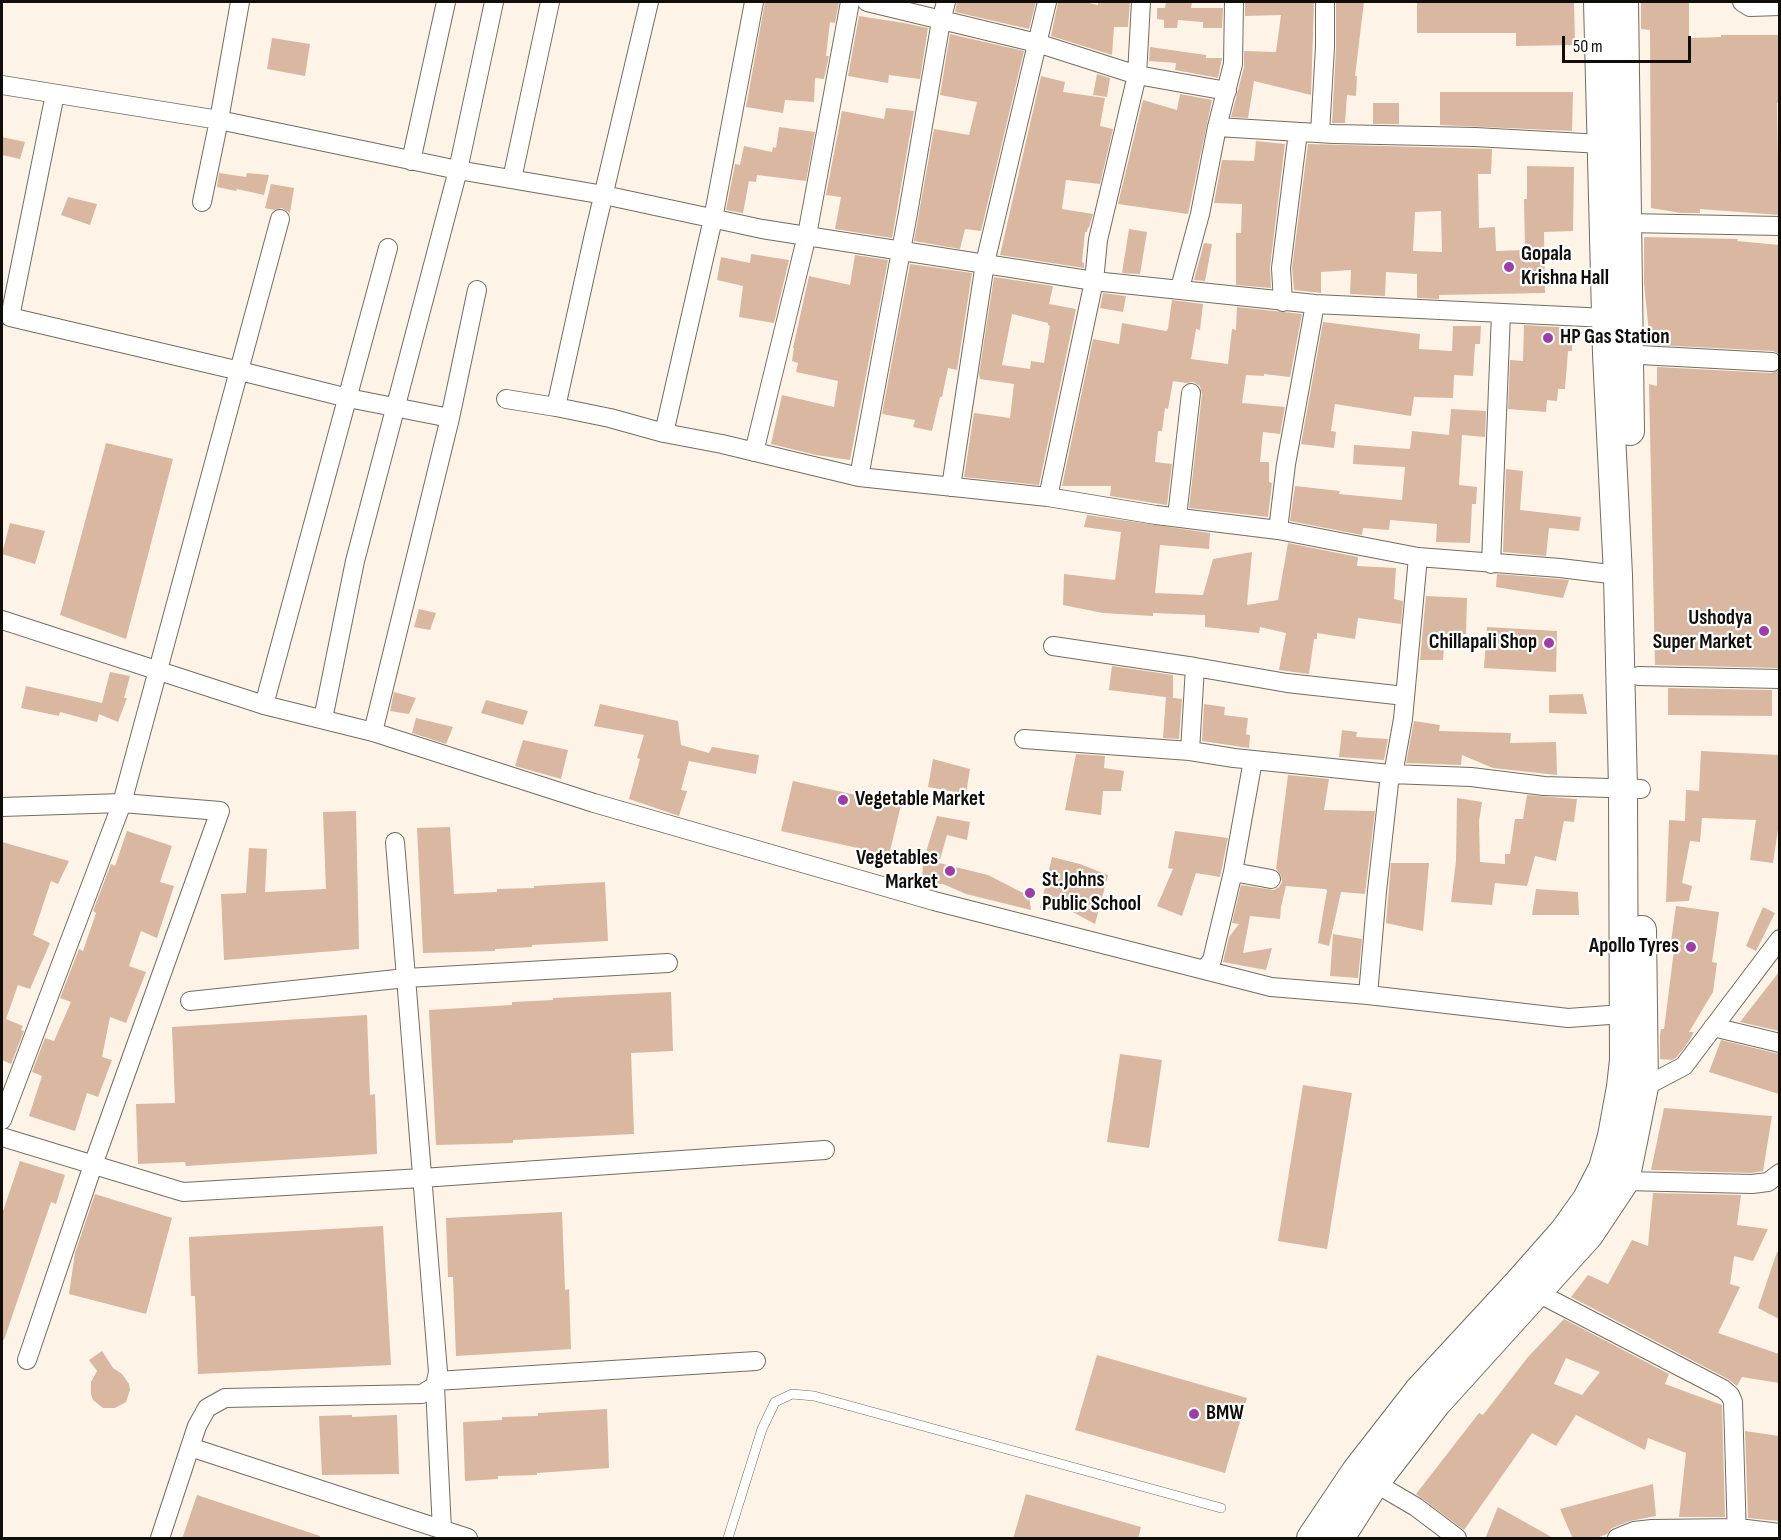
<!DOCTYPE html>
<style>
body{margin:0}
#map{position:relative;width:1781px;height:1540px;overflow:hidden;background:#fdf4e7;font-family:"Sofia Sans Condensed",sans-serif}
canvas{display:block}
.frame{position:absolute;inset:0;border:3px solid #110e0a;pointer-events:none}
.scale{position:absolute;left:1562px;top:36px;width:129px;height:27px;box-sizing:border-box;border:3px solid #110e0a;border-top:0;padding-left:8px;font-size:18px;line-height:21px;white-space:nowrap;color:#110e0a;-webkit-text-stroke:4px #fff;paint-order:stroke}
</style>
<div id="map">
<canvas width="1781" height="1540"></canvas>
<div class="frame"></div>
<div class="scale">50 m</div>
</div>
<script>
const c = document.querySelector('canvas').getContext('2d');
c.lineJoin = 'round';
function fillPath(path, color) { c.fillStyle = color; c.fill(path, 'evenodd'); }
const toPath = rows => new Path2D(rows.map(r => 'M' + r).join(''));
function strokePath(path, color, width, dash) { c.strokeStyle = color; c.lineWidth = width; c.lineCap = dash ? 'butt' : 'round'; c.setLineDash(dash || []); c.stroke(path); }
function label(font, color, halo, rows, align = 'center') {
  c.font = font + ' "Sofia Sans Condensed",sans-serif'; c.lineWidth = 4.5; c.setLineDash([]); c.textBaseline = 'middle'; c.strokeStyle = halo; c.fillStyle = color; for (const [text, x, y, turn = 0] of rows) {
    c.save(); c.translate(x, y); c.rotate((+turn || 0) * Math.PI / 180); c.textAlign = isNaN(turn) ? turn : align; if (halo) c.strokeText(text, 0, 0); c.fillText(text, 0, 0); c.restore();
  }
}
fillPath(toPath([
 [765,2,839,2,835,23,830,22,826,56,829,56,824,79,815,78,814,102,785,100,783,113,746,107],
 [957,2,1036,2,1029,29,955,12],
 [1058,2,1084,2,1098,5,1098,2,1130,2,1128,27,1114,27,1112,55,1051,36],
 [1166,2,1192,2,1191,8,1223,8,1222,28,1203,28,1203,22,1178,20,1177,28,1164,28,1164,20,1157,19,1157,8,1165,8],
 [1245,2,1314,2,1311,95,1254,81,1248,118,1231,117,1244,67,1244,51,1276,52,1281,15,1245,16],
 [1336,2,1364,2,1355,76,1357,76,1356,96,1347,95,1345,123,1332,123,1336,48],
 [1417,2,1574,2,1575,45,1516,46,1516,33,1417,33],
 [1641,2,1689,2,1689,38,1721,37,1721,35,1779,35,1779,103,1777,103,1779,215,1700,209,1700,213,1681,213,1651,208,1650,30,1641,29],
 [859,16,904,23,928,28,920,79,889,75,888,83,848,76],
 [950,34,1024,51,981,231,965,229,960,249,914,241,934,129,969,135,977,102,940,95],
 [272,38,310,44,305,76,267,69],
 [1150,47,1206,55,1206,58,1222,58,1218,78,1175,70,1176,63,1149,61],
 [1097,74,1110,78,1107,97,1093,95],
 [1041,76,1065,82,1063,92,1105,98,1100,126,1113,129,1100,184,1066,180,1062,209,1093,214,1089,228,1088,227,1087,232,1085,232,1082,262,1084,263,1084,268,1000,255],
 [1440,92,1573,92,1572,131,1440,125],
 [1180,94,1212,100,1188,214,1118,204,1143,100,1177,110],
 [1373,103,1399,103,1399,124,1373,124],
 [886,108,914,111,892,238,835,229,841,197,826,195,842,111,884,119],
 [779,127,815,132,806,181,757,175,756,182,749,181,743,213,726,210,735,164,740,165,744,146,772,152,773,147,776,148],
 [2,137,25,142,20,159,2,155],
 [1256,141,1285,144,1270,267,1271,288,1236,285,1236,233,1241,233,1242,204,1214,203,1222,160,1254,161],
 [1308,144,1492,149,1491,174,1478,174,1479,228,1495,227,1496,251,1525,250,1524,199,1527,199,1527,166,1574,167,1573,231,1544,232,1545,293,1439,295,1439,299,1417,298,1417,274,1386,272,1385,296,1350,294,1351,270,1321,272,1321,293,1294,290,1292,268],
 [1441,211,1442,252,1413,251,1415,212],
 [219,173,246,177,247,173,269,175,264,195,237,189,236,191,217,187],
 [271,184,294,188,290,213,282,208,274,210,265,208],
 [68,197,97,204,90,225,61,215],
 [1129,229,1147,232,1140,274,1122,273],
 [1644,237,1738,239,1737,241,1779,245,1779,354,1773,351,1656,345,1656,343,1650,342,1644,284],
 [1204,243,1212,244,1205,281,1194,280],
 [751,254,789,260,774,323,739,317,743,286,717,280,721,257,750,263],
 [855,255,888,260,850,460,816,455,771,444,782,395,834,407,838,381,796,372,798,363,792,361,794,348,793,348,809,276,850,285],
 [910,264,972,273,957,370,948,368,942,397,940,397,932,431,913,427,915,420,882,414],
 [994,277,1053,286,1049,304,1076,309,1039,485,964,477,974,413,1010,418,1014,384,980,379,979,374],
 [1012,314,1048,323,1048,325,1050,326,1044,363,1031,361,1030,369,1002,365],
 [1103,293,1126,296,1123,312,1100,308],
 [1172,300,1203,304,1200,330,1196,329,1191,359,1228,364,1232,329,1236,330,1237,307,1302,314,1290,377,1264,374,1264,376,1246,375,1242,403,1285,407,1280,434,1263,432,1260,462,1269,462,1269,482,1272,483,1268,517,1189,508,1202,394,1200,386,1193,382,1186,383,1173,381,1168,409,1165,408,1162,431,1158,431,1155,462,1172,464,1167,505,1110,496,1111,486,1062,486,1093,339,1119,344,1122,323,1166,331,1168,329],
 [1323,322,1420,334,1419,349,1452,351,1453,326,1481,326,1480,344,1475,344,1473,376,1454,375,1453,398,1414,397,1411,416,1335,404,1331,431,1336,432,1334,448,1301,444],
 [1524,325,1573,328,1572,351,1568,351,1565,389,1558,389,1557,401,1547,400,1546,412,1508,409,1510,360,1523,361],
 [1657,367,1771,373,1779,370,1779,668,1655,665,1649,384,1657,386],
 [1451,409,1486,411,1485,437,1462,435,1459,485,1477,487,1476,504,1472,504,1470,543,1436,542,1437,524,1390,520,1389,530,1363,528,1362,535,1290,521,1295,486,1340,491,1339,494,1402,500,1405,467,1353,464,1354,445,1410,449,1412,431,1449,435],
 [106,443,173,459,126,639,60,615],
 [1506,469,1523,471,1520,510,1581,517,1579,531,1549,528,1546,556,1503,552],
 [1087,515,1210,533,1209,549,1160,545,1155,593,1203,595,1213,559,1252,552,1247,605,1278,600,1288,543,1358,557,1357,566,1396,568,1394,599,1403,601,1401,624,1358,618,1355,639,1317,633,1317,639,1314,639,1309,674,1279,670,1286,633,1260,627,1259,633,1205,627,1205,615,1153,613,1153,616,1103,613,1063,605,1064,574,1115,580,1121,532,1084,527],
 [10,523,45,531,35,564,2,554],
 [1497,574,1559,579,1569,580,1563,598,1496,587],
 [1426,596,1467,598,1466,634,1445,634,1443,660,1420,660],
 [419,609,436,613,430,630,414,627],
 [1487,627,1557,631,1556,672,1484,668],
 [1112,666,1173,675,1173,698,1109,690],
 [110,672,130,676,124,698,127,698,118,722,99,714,97,722,60,712,59,716,21,708,26,686,102,703],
 [1668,688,1772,690,1772,716,1668,715],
 [394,692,416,698,409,714,390,711],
 [1583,694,1587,714,1549,713,1549,695],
 [1166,697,1182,699,1179,739,1163,738],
 [486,700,528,711,523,725,481,713],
 [600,704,678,721,681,745,709,753,712,747,759,755,756,774,689,761,681,790,687,791,679,816,629,799,640,759,637,758,644,735,594,726],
 [1204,704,1225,707,1224,715,1248,718,1246,734,1250,735,1249,748,1202,741],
 [416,718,453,727,446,744,412,733],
 [1414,721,1440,725,1439,731,1511,733,1510,743,1556,742,1557,775,1493,768,1462,755,1461,765,1406,763],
 [1342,730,1357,732,1356,737,1388,739,1384,760,1339,757],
 [523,740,568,750,561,779,515,766],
 [1701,751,1779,755,1779,823,1773,863,1750,860,1756,820,1702,818,1700,842,1690,841,1682,883,1692,886,1689,901,1666,902,1669,820,1685,821,1686,790,1699,791],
 [1076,754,1105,756,1104,768,1124,771,1121,791,1103,791,1101,815,1065,810],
 [933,759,970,769,966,794,928,787],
 [1288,775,1329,779,1324,810,1375,811,1365,894,1341,892,1329,946,1318,943,1327,890,1325,889,1286,886,1281,907,1280,919,1250,916,1243,953,1272,948,1266,970,1223,962,1229,937,1239,924,1232,923,1241,885,1274,890,1279,887,1282,882,1281,875,1276,869],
 [793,781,901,805,889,855,781,831],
 [1527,795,1577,799,1574,822,1564,821,1556,861,1535,856,1527,886,1495,883,1492,905,1451,902,1456,861,1457,798,1482,802,1479,821,1480,862,1505,864,1505,854,1510,854,1515,819,1523,819],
 [356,811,359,949,224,960,221,894,246,893,249,848,267,849,265,892,326,889,323,812],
 [937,816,970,822,967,840,947,835,939,863,988,875,1029,896,1031,910,966,894,943,884,922,884,923,862],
 [450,827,454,894,497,892,497,889,534,888,534,886,605,882,608,941,532,945,532,947,495,949,495,951,423,953,417,828],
 [127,831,172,846,160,882,174,886,157,938,141,931,129,966,146,972,126,1023,110,1017,102,1057,112,1060,98,1097,87,1093,75,1131,29,1116,42,1076,32,1072,45,1038,54,1041,71,1002,60,998,79,949,83,951,96,913,93,911,111,864,115,866],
 [1175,831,1228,838,1220,877,1196,873,1182,916,1157,906,1173,869,1168,868],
 [2,842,69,861,58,884,51,881,33,935,50,943,30,989,18,985,6,1019,23,1026,21,1030,24,1031,11,1064,2,1060],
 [1052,857,1080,864,1108,875,1095,924,1069,910,1040,908],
 [1391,863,1429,863,1423,931,1386,923],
 [1536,889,1578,892,1579,915,1532,915],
 [1676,906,1719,912,1712,962,1717,963,1713,992,1689,1032,1694,1032,1689,1041,1677,1057,1672,1060,1660,1059,1660,1036,1661,1029,1664,1029,1674,950,1670,949],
 [1763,907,1775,913,1756,951,1746,946],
 [1333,934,1362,939,1358,978,1330,976],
 [1779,972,1779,1031,1740,1022],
 [671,992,673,1051,631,1053,634,1134,513,1140,513,1143,436,1145,429,1010,512,1005,512,1002,553,1000,553,998],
 [367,1015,370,1095,375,1094,377,1154,186,1166,185,1162,138,1164,136,1104,175,1103,172,1027],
 [1721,1040,1779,1054,1779,1094,1709,1072],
 [1120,1054,1162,1060,1149,1148,1107,1142],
 [1303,1085,1352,1093,1327,1249,1278,1241],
 [1664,1108,1772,1116,1763,1171,1751,1173,1651,1170],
 [20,1161,65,1175,56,1204,51,1202,4,1340,2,1339,2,1214],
 [1653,1193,1741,1195,1737,1225,1768,1229,1753,1261,1734,1256,1730,1284,1740,1287,1718,1333,1779,1354,1779,1383,1742,1377,1737,1386,1728,1379,1571,1297,1588,1275,1608,1284,1632,1240,1648,1246],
 [95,1194,172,1218,146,1314,69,1294,75,1253],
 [562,1212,565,1290,569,1289,571,1349,456,1356,453,1277,448,1277,446,1218],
 [383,1226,391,1365,198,1374,195,1296,191,1296,189,1237],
 [1777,1252,1779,1252,1779,1319,1758,1308],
 [1564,1319,1669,1374,1665,1384,1722,1405,1725,1517,1679,1517,1686,1453,1648,1438,1645,1450,1576,1415,1556,1446,1532,1433,1464,1530,1416,1494,1479,1413,1483,1415,1528,1357],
 [1566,1358,1600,1372,1582,1395,1554,1384],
 [102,1351,113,1368,122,1374,129,1384,130,1390,126,1402,115,1408,103,1408,93,1400,91,1394,91,1382,97,1371,89,1360],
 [1097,1355,1247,1398,1225,1473,1075,1430],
 [607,1409,609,1468,537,1473,537,1475,498,1476,498,1479,465,1481,463,1422,502,1420,502,1417,538,1416,538,1413],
 [352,1415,352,1417,397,1415,399,1474,322,1475,319,1416],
 [1745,1431,1779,1436,1779,1521,1748,1518],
 [1653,1484,1656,1516,1630,1521,1612,1528,1607,1534,1594,1539,1573,1539,1560,1509],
 [1026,1494,1141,1527,1138,1539,1013,1539],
 [197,1495,320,1536,320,1539,182,1539],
 [1498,1507,1555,1539,1485,1539]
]), '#d9b7a0');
const service = toPath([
 [728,1538,762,1429,775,1402,792,1394,814,1396,1221,1508]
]);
const minor = toPath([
 [867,2,1037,43,1137,75,1227,91],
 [1742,2,1750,7,1780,6],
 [2,85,219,120,458,170,604,195,762,229,1094,281,1315,304,1607,318],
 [55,94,10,317,240,371,348,398,450,418],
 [1217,127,1233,64,1234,2],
 [1320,133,1325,47,1325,2],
 [411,161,446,2],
 [512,179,550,2],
 [202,202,219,120,240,2],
 [1627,223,1780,226],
 [1180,288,1200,214,1217,127,1334,134,1475,137,1602,144],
 [1283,302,1281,268,1298,132],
 [1621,354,1772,362],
 [506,399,556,407,610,418,664,433,722,444,859,477,1048,497,1156,515,1278,530,1418,557],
 [556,407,593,239,649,2],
 [664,433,713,219,754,2],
 [754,452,807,235,850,2],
 [859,477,908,213,941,21,946,2],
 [951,487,985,263,1047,2],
 [1048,497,1094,281,1098,240,1137,75,1141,2],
 [1177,517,1191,393],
 [1278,530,1286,464,1315,304],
 [1491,564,1501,313],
 [2,620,264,705,373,732,594,803,934,901,1271,987,1368,995,1568,1018,1623,1014],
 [1053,646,1195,667],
 [1638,676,1780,679],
 [1405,696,1287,683,1195,667,1190,751,1234,758,1390,774,1471,777,1544,786,1641,789],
 [264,705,388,248],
 [323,719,355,561,458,170,494,2],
 [373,732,450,418,477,290],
 [1024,739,1190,751],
 [2,807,122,803,280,219],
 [1233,872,1271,879],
 [1204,970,1212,960,1233,872,1253,760],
 [1368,995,1377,891,1390,774,1394,769,1403,719,1418,557,1560,568,1618,575],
 [190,1001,406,978,668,963],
 [1713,1027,1780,1043],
 [1635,1087,1644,1087,1684,1066,1780,939],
 [2,1120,122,803,220,811,93,1165,27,1360],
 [2,1137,183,1192,422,1178,825,1150],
 [1625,1181,1752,1184,1768,1182,1780,1173],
 [1538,1293,1723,1389,1730,1395,1733,1402,1737,1538],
 [436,1381,756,1361],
 [435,1386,442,1530],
 [190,1447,468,1538],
 [1375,1483,1416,1507,1457,1538],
 [160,1538,197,1426,207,1408,225,1398,422,1394,435,1386,438,1372,395,842],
 [1617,1538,1634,1531,1652,1529,1738,1528,1780,1533]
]);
const primary = toPath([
 [1624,2,1630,431],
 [1311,1538,1356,1471,1419,1390,1519,1282,1564,1231,1587,1199,1603,1168,1612,1136,1621,1087,1624,1060,1623,789,1618,575,1607,354,1598,2],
 [1340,1538,1375,1483,1436,1404,1589,1235,1625,1181,1644,1087,1642,930]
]);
strokePath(service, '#746c60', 10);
strokePath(minor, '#746c60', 20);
strokePath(primary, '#746c60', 30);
strokePath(service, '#fff', 9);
strokePath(minor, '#fff', 18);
strokePath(primary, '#fff', 28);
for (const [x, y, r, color] of [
 [1509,267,6,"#9b3ea7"],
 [1548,338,6,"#9b3ea7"],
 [1764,631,6,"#9b3ea7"],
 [1549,643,6,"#9b3ea7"],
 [843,800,6,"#9b3ea7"],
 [950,871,6,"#9b3ea7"],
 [1030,893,6,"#9b3ea7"],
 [1691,947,6,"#9b3ea7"],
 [1194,1414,6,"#9b3ea7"]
]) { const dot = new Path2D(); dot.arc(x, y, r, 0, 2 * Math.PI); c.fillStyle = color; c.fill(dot); strokePath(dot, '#fff', 2); }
label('bold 21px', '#110e0a', '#fff', [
 ["Gopala",1521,255],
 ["Krishna Hall",1521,279],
 ["HP Gas Station",1560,338],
 ["Ushodya",1752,619,"right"],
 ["Super Market",1752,643,"right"],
 ["Chillapali Shop",1537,643,"right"],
 ["Vegetable Market",855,800],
 ["Vegetables",938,859,"right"],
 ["Market",938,883,"right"],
 ["St.Johns",1042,881],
 ["Public School",1042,905],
 ["Apollo Tyres",1679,947,"right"],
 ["BMW",1206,1414]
], 'left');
</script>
